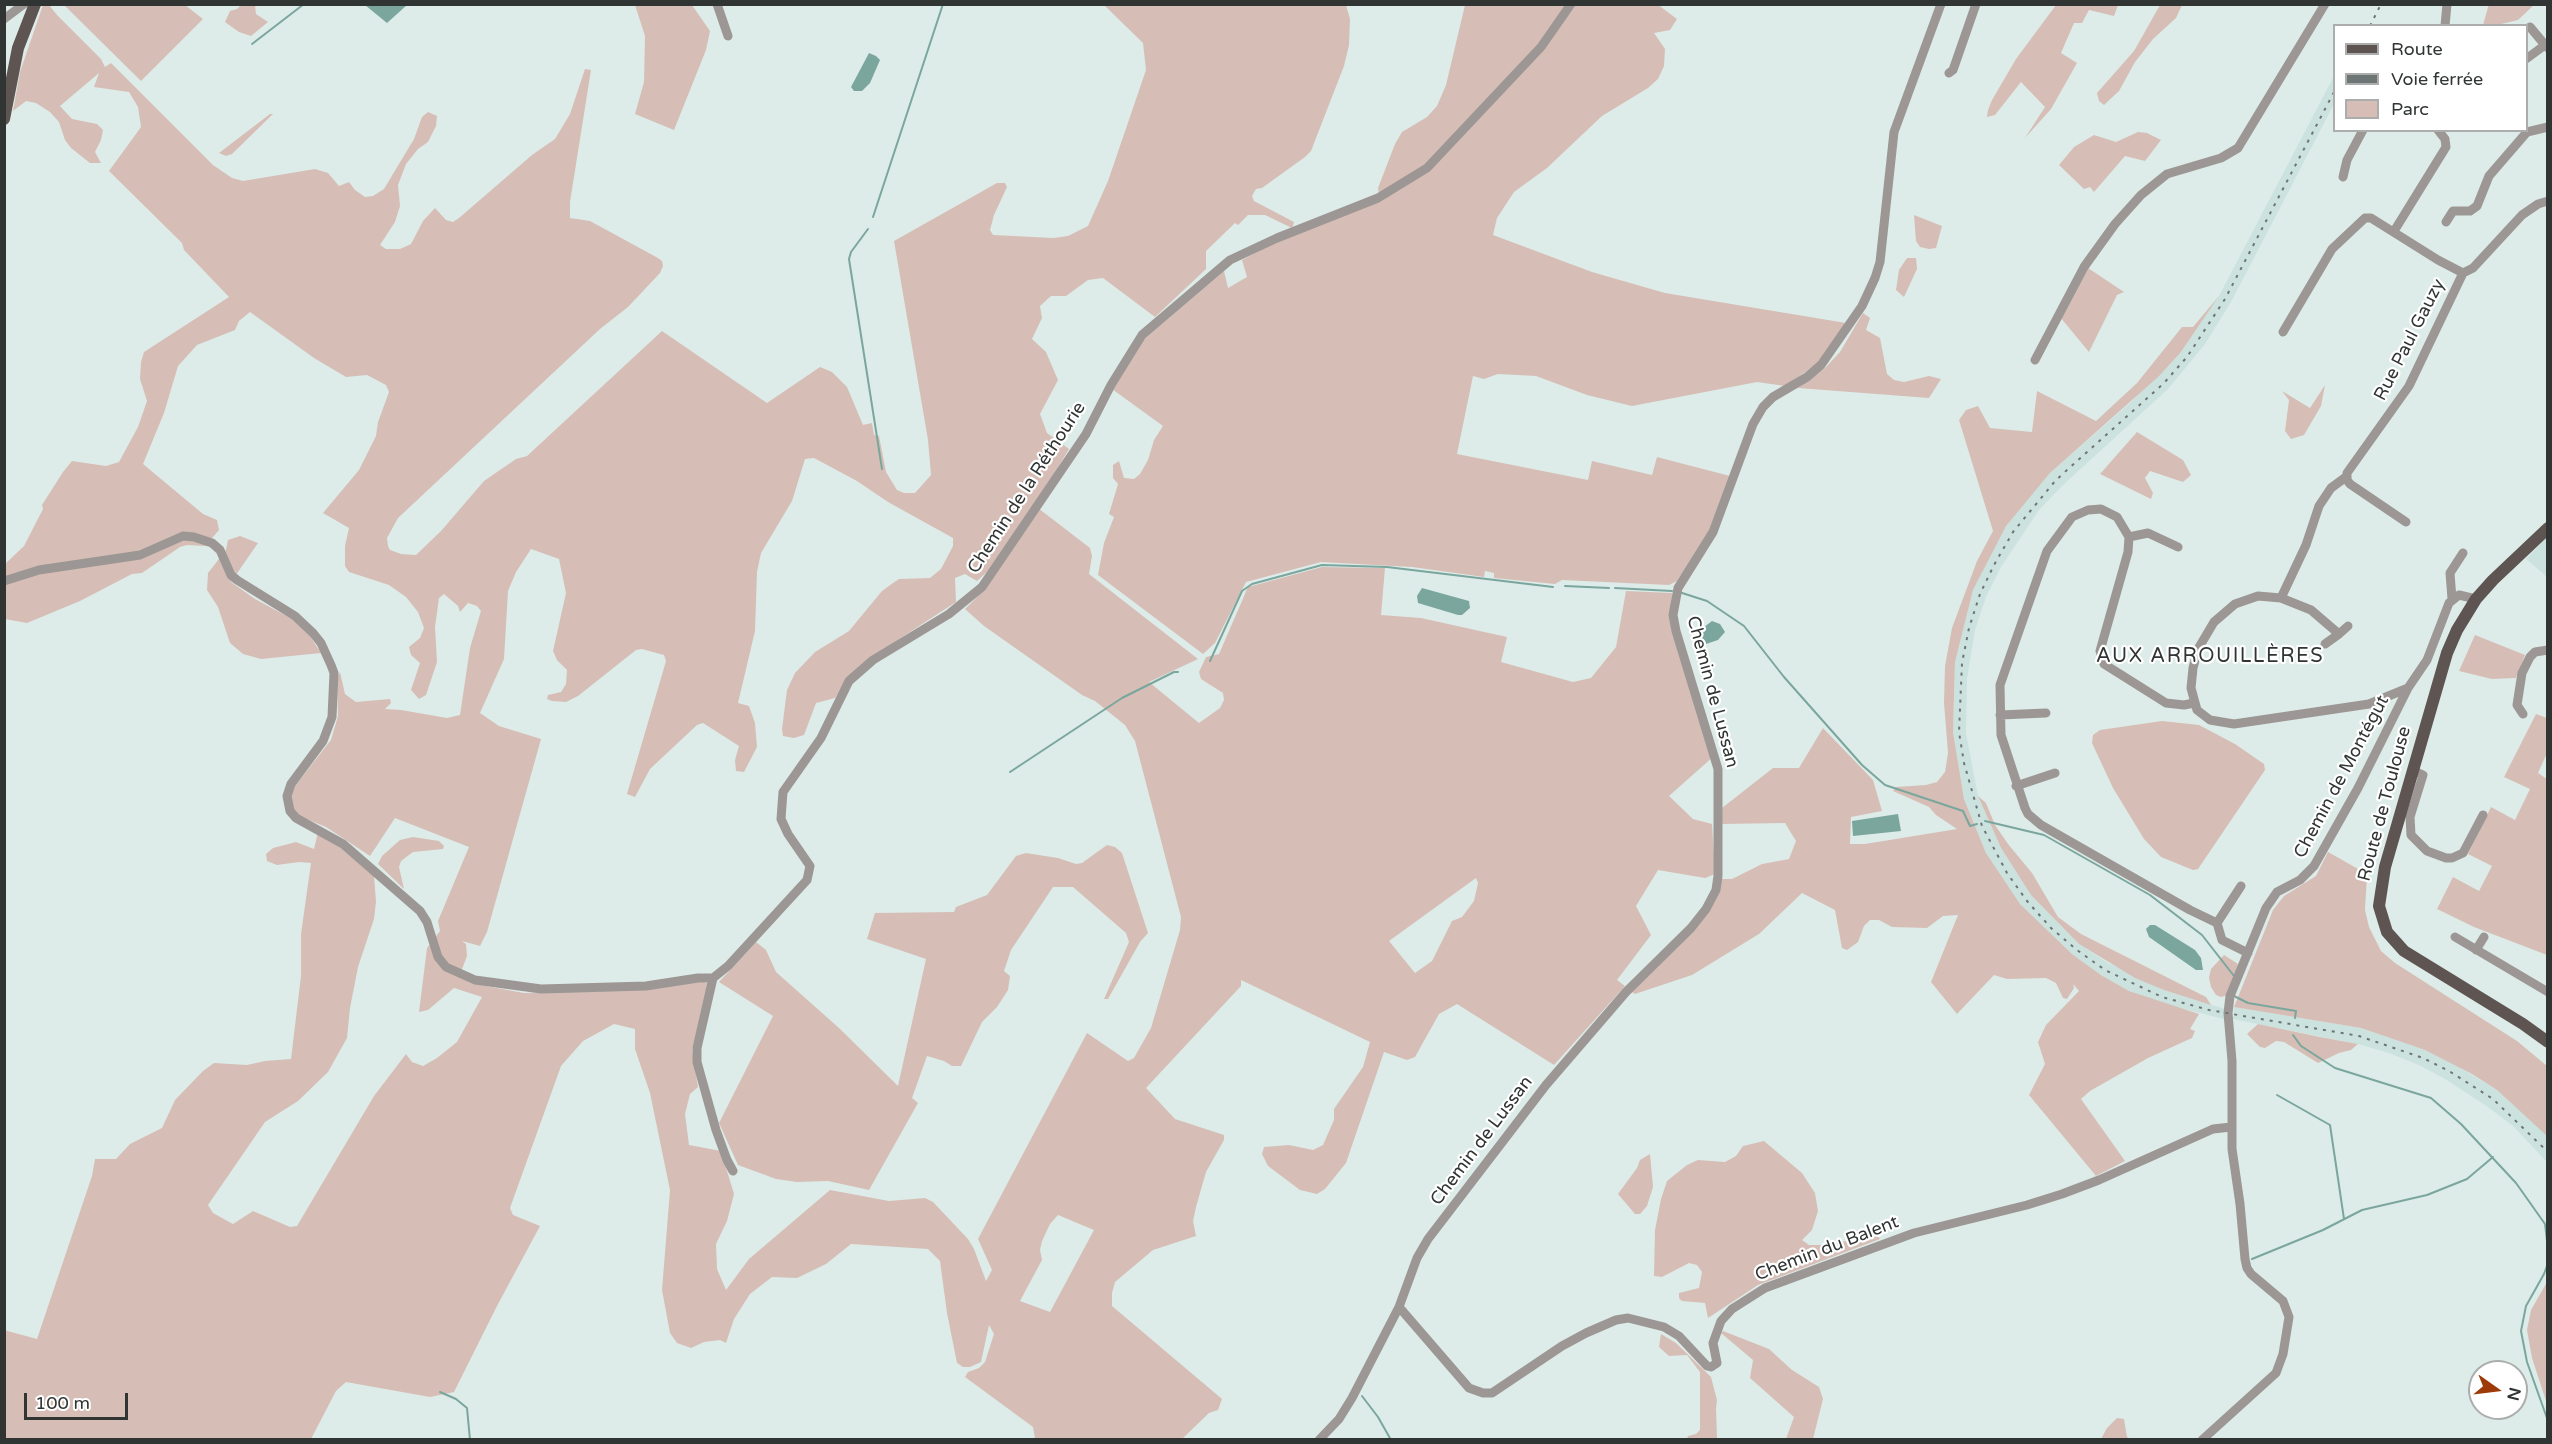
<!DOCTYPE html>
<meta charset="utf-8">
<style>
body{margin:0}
#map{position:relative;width:2552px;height:1444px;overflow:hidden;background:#ddece9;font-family:"Varela Round",sans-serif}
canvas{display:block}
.frame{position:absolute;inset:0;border:6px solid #303534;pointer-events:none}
.legend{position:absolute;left:2333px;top:24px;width:195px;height:108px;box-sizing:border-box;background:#fff;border:2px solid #acaeae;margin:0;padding:8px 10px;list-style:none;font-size:18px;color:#303534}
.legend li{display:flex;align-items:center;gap:12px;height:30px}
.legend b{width:30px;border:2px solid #acaeae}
.north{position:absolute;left:2468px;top:1360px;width:60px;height:60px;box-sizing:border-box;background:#fff;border:2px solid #acaeae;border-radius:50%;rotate:104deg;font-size:16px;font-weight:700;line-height:24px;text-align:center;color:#303534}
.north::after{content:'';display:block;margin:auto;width:21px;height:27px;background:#9e3a08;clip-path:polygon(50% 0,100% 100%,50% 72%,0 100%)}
.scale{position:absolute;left:24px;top:1393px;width:104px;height:27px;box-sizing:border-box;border:3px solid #303534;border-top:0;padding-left:8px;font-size:18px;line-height:21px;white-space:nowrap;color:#303534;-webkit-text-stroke:4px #fff;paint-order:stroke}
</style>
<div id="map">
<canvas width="2552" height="1444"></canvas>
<div class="frame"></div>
<ul class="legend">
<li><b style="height:8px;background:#5e5451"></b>Route</li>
<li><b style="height:8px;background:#6e7675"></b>Voie ferrée</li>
<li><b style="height:16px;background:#d6beb6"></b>Parc</li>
</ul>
<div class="north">N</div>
<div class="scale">100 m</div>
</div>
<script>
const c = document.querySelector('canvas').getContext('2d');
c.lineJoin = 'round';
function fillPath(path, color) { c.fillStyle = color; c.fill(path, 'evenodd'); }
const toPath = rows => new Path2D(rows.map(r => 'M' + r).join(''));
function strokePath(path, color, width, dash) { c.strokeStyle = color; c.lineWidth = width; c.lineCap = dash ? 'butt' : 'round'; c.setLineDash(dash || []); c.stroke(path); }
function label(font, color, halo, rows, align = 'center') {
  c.font = font + ' "Varela Round",sans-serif'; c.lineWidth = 4.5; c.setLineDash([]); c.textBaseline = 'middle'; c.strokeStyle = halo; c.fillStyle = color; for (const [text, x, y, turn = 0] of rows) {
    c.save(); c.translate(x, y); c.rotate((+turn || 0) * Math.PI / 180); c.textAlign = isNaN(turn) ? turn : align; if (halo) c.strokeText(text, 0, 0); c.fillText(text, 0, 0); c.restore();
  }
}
fillPath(toPath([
 [2334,76,2334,104,2231,302,2205,344,2168,389,2063,485,2039,510,2001,567,1986,597,1975,630,1967,679,1966,733,1978,796,2001,848,2031,895,2079,944,2108,963,2164,990,2225,1009,2224,1019,2160,1003,2129,991,2101,975,2072,954,2020,904,1986,853,1964,799,1953,732,1955,662,1973,590,2005,526,2050,473,2129,404,2181,352,2219,296],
 [2547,537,2547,577,2526,559],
 [2234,1007,2361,1028,2425,1050,2452,1063,2497,1090,2546,1134,2547,1162,2513,1126,2488,1107,2445,1079,2419,1065,2389,1053,2358,1044,2233,1019]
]), '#cbe2de');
fillPath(toPath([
 [242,4,255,5,256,14,268,22,251,36,239,32,225,22,230,11,237,9],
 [1657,4,1677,19,1670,30,1654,33,1665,49,1664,66,1658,79,1648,88,1602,116,1547,168,1514,192,1497,218,1493,235,1592,272,1665,293,1846,323,1821,361,1785,386,1757,382,1632,406,1587,395,1536,376,1498,374,1484,379,1473,376,1457,454,1588,480,1592,461,1652,475,1657,457,1730,476,1709,531,1677,581,1669,585,1562,580,1555,584,1494,578,1494,573,1485,571,1484,577,1412,567,1321,562,1246,582,1215,643,1203,654,1098,575,1104,543,1114,517,1109,514,1118,484,1113,478,1113,465,1119,461,1124,478,1134,479,1140,474,1148,460,1154,440,1163,426,1112,389,1144,339,1224,271,1228,288,1247,277,1242,260,1278,241,1380,201,1378,188,1395,144,1402,132,1427,117,1437,106,1446,85,1465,5],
 [2489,4,2534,4,2534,5,2518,20,2497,25,2483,25],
 [43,5,49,5,57,15,101,59,105,67,111,63,213,165,232,178,243,181,315,169,328,173,339,186,349,182,355,190,365,197,373,196,384,189,414,139,422,117,428,112,437,116,436,126,428,142,418,149,406,164,398,185,400,206,395,222,380,245,386,249,400,249,411,244,423,221,435,208,446,220,453,222,459,218,532,155,555,139,570,114,585,69,591,70,570,202,570,218,590,221,658,258,662,261,663,266,660,273,628,307,600,329,398,518,387,538,388,546,390,550,401,554,416,555,441,531,484,481,516,459,527,456,662,331,767,403,820,367,832,372,847,387,863,425,872,423,874,435,879,436,886,472,897,490,904,493,915,493,931,475,928,440,894,241,997,183,1005,183,1007,187,994,215,990,230,993,235,1054,238,1068,236,1088,226,1108,181,1146,70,1143,43,1104,5,1346,5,1350,19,1349,45,1344,66,1311,151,1305,157,1262,188,1256,189,1252,196,1254,201,1294,222,1293,226,1292,228,1265,215,1248,215,1238,225,1235,223,1206,251,1206,269,1155,317,1103,278,1088,280,1066,296,1051,296,1040,306,1042,318,1032,339,1046,352,1058,380,1040,414,1047,433,1069,449,1054,474,987,572,977,581,965,574,955,578,956,602,873,656,848,677,835,698,816,703,804,735,794,738,783,736,782,729,787,690,795,673,815,652,849,631,882,591,893,583,899,579,930,578,941,569,953,546,953,538,888,502,857,481,814,458,805,459,792,501,761,553,757,572,755,631,738,703,749,706,755,723,757,747,744,772,736,771,735,760,739,746,703,723,697,725,650,769,635,797,627,794,666,661,664,655,642,649,636,650,578,696,566,702,552,701,547,699,548,695,561,692,566,684,567,670,557,660,553,651,566,593,559,559,531,549,516,572,508,591,504,659,480,713,499,726,541,739,487,932,480,946,462,941,466,944,467,956,459,977,475,984,524,993,642,990,701,981,709,984,692,1050,698,1087,690,1094,685,1114,689,1145,721,1151,734,1194,727,1221,716,1244,717,1269,726,1290,749,1259,830,1190,889,1201,925,1198,933,1202,968,1239,974,1249,986,1281,992,1270,978,1239,1087,1033,1128,1061,1134,1058,1151,1028,1180,930,1181,917,1135,741,1125,725,1095,701,1082,695,984,626,965,609,978,596,1038,508,1090,548,1092,556,1089,574,1198,659,1149,682,1199,723,1220,708,1224,700,1223,693,1201,679,1199,672,1206,657,1219,654,1248,587,1322,567,1385,568,1381,615,1421,618,1507,637,1501,662,1573,682,1591,678,1616,647,1626,591,1672,593,1671,616,1714,756,1669,796,1693,819,1712,824,1715,874,1705,878,1658,870,1636,906,1651,935,1617,980,1625,986,1554,1065,1457,1004,1439,1014,1415,1057,1407,1060,1384,1052,1346,1163,1325,1189,1317,1194,1300,1190,1268,1166,1262,1154,1264,1147,1289,1145,1313,1150,1323,1145,1334,1120,1334,1109,1363,1067,1370,1042,1241,980,1241,986,1146,1088,1175,1119,1224,1135,1224,1140,1206,1172,1196,1207,1193,1221,1196,1236,1153,1250,1115,1282,1112,1293,1112,1306,1222,1399,1218,1410,1209,1413,1182,1439,1035,1439,1033,1427,965,1377,968,1372,979,1368,985,1362,994,1334,989,1325,981,1362,970,1367,963,1367,957,1363,947,1313,940,1261,928,1249,851,1244,826,1264,797,1278,772,1277,750,1294,734,1319,726,1343,720,1340,704,1342,691,1348,677,1343,670,1333,662,1290,670,1190,650,1093,635,1049,635,1029,614,1024,583,1041,561,1066,510,1208,513,1215,540,1226,497,1306,454,1392,430,1397,346,1382,336,1391,311,1439,5,1439,4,1330,37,1339,92,1176,95,1159,116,1159,130,1144,162,1128,175,1100,203,1071,214,1063,247,1065,265,1061,291,1059,301,976,301,934,311,863,299,862,277,865,267,861,266,854,273,848,296,842,314,849,318,832,330,839,374,876,376,902,374,919,358,967,350,1008,347,1038,328,1072,298,1101,265,1122,208,1205,213,1213,233,1224,253,1211,290,1227,297,1226,374,1096,406,1054,412,1062,423,1066,437,1058,457,1042,482,997,454,988,428,1010,419,1012,427,948,440,931,438,921,469,847,395,818,370,856,326,827,299,816,291,806,291,791,331,740,338,716,337,678,340,672,345,694,356,702,390,699,391,703,385,709,401,710,447,718,460,715,470,648,481,611,477,606,468,603,460,612,458,606,444,594,439,598,435,627,437,662,426,695,419,699,411,690,420,663,411,655,409,647,420,638,424,628,418,612,406,597,389,585,349,572,345,566,345,546,349,528,323,513,359,470,376,436,378,422,389,392,386,385,367,375,346,377,314,358,250,312,239,321,235,330,197,345,178,366,164,413,143,464,203,514,217,520,219,530,205,546,187,545,180,547,142,573,132,574,80,601,27,623,5,619,5,564,24,546,43,509,42,505,63,472,72,461,106,466,119,462,138,427,147,401,140,379,141,362,144,352,229,297,184,250,182,243,109,171,141,127,138,107,129,92,94,87,99,73,60,106,72,119,97,124,103,130,101,140,95,152,101,163,90,163,71,148,65,140,59,122,50,112,36,103,26,101,13,111,20,72],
 [1476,878,1478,883,1474,901,1462,917,1452,921,1432,961,1415,973,1389,941],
 [1058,1215,1094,1230,1050,1312,1020,1301,1042,1260,1040,1250,1042,1241,1050,1224],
 [64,5,185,5,203,19,141,81],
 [635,5,692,5,710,31,706,50,674,130,635,114,644,82,645,36],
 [2056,5,2118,5,2114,16,2089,10,2082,23,2074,23,2061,53,2077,63,2051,109,2025,138,2045,107,2021,82,1995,115,1987,117,1988,110,1992,100,2016,59],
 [2160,5,2182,5,2176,18,2153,39,2135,62,2119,91,2104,105,2099,101,2097,93,2134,51],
 [270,114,273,114,232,154,226,156,219,153],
 [2138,132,2147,133,2161,140,2145,161,2125,156,2094,192,2090,187,2084,189,2059,165,2074,147,2094,135,2116,142],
 [1914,215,1942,226,1936,248,1929,249,1920,247,1916,241],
 [1907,258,1916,258,1917,269,1904,297,1896,290,1899,270],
 [2088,268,2124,292,2117,295,2089,352,2060,317],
 [2219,296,2181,352,2158,377,2050,473,2006,526,1973,590,1955,662,1953,732,1964,799,1986,853,2020,904,2072,954,2101,975,2129,991,2199,1014,2190,1029,2195,1031,2192,1038,2148,1058,2090,1091,2081,1099,2125,1161,2096,1176,2029,1095,2045,1064,2038,1042,2046,1025,2079,991,2073,984,2074,988,2067,999,2063,998,2056,983,2046,978,2007,979,1994,975,1957,1014,1931,982,1958,915,1943,916,1927,928,1892,927,1879,920,1870,920,1864,926,1858,942,1847,950,1842,948,1835,910,1802,893,1759,934,1692,975,1635,994,1632,992,1695,929,1722,879,1732,879,1762,864,1789,859,1796,841,1785,823,1721,824,1722,808,1773,768,1799,768,1823,728,1873,780,1882,811,1851,817,1850,844,1865,844,1957,829,1936,815,1929,807,1893,791,1896,787,1926,785,1937,782,1945,772,1948,753,1944,703,1945,666,1952,628,1977,561,1993,531,1959,420,1966,410,1978,406,1990,428,2032,432,2037,391,2096,421,2137,383,2182,327,2193,327],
 [1863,313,1870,318,1866,330,1880,338,1887,374,1894,380,1904,382,1929,376,1941,379,1929,398,1798,388,1825,368,1840,352],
 [2325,385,2321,406,2304,435,2291,439,2285,431,2289,400,2282,391,2310,408],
 [2137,432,2183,460,2191,475,2183,482,2150,471,2145,478,2153,493,2151,499,2100,474],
 [240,536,258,543,231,582,255,599,294,620,310,636,321,653,261,659,243,654,230,643,218,607,207,590,208,573,226,550,228,540],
 [2475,635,2525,655,2516,678,2492,679,2459,671],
 [2536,714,2547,718,2547,753,2538,773,2547,779,2547,955,2474,927,2437,909,2453,877,2479,891,2492,866,2468,854,2491,807,2515,820,2530,789,2504,777],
 [2162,721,2199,725,2235,744,2264,764,2265,770,2198,869,2193,870,2161,857,2144,839,2113,788,2092,743,2093,735,2100,730],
 [1978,796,1986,803,1995,825,2008,844,2032,873,2058,917,2081,934,2206,997,2211,1005,2164,990,2135,978,2079,944,2031,895,2001,848],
 [413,837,439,841,444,846,443,849,413,852,401,861,399,867,404,889,378,864,382,856,400,840],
 [1107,845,1115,847,1122,853,1148,933,1140,942,1108,999,1104,999,1129,942,1126,933,1073,887,1053,887,1011,950,1004,971,1010,976,1008,990,997,1007,982,1022,961,1066,952,1066,944,1061,927,1056,912,1098,918,1103,869,1190,828,1181,797,1182,776,1179,738,1165,719,1123,773,1016,719,982,756,942,766,950,776,972,839,1028,898,1086,926,959,867,939,875,913,954,912,956,907,987,895,1016,856,1026,853,1058,858,1076,864,1082,863],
 [2328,852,2367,874,2365,910,2369,927,2381,951,2395,963,2517,1041,2547,1066,2547,1136,2497,1090,2472,1074,2425,1050,2361,1028,2234,1007,2273,910,2284,896,2316,876],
 [2224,955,2238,964,2228,995,2221,997,2216,995,2211,987,2209,978,2211,969],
 [2258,1024,2320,1037,2358,1044,2351,1050,2339,1053,2318,1063,2284,1042,2276,1041,2265,1048,2260,1047,2247,1034],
 [1764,1141,1802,1173,1815,1193,1818,1211,1812,1230,1802,1240,1809,1245,1822,1245,1878,1236,1880,1239,1758,1285,1708,1318,1705,1303,1682,1301,1679,1298,1679,1293,1699,1288,1702,1272,1697,1265,1689,1263,1662,1277,1654,1276,1655,1230,1661,1199,1667,1181,1687,1165,1698,1160,1725,1162,1736,1156,1743,1146],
 [1650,1154,1653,1187,1647,1206,1640,1214,1635,1214,1618,1194,1637,1168,1640,1160],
 [2547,1282,2547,1404,2532,1358,2527,1330,2531,1310],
 [1723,1331,1769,1349,1792,1370,1819,1387,1823,1399,1813,1439,1786,1439,1794,1417,1750,1378,1753,1360,1721,1333],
 [1661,1334,1676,1343,1711,1377,1717,1400,1716,1409,1717,1439,1687,1439,1688,1436,1696,1434,1700,1430,1700,1372,1687,1355,1669,1356,1659,1347],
 [2117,1418,2124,1419,2127,1437,2130,1439,2101,1439,2107,1428]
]), '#d6beb6');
fillPath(toPath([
 [365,5,407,5,387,23],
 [869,53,876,56,880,60,870,83,862,91,854,91,851,87],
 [1422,588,1469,601,1470,608,1462,615,1458,615,1418,603,1417,596],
 [1712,621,1720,624,1725,632,1718,640,1706,644,1700,638,1699,631],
 [1898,814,1901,831,1853,836,1852,821],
 [2150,925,2155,925,2195,950,2201,958,2203,970,2196,970,2149,937,2146,929]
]), '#7aa69d');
strokePath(toPath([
 [252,44,304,4],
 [873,217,943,4],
 [868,229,851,252,849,259,882,469],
 [1565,586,1609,588],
 [1615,588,1672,591],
 [1679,592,1707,601,1744,626,1784,677,1862,765,1885,785,1963,811,1970,826,1977,824],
 [1210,661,1242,591,1252,584,1322,565,1387,567,1553,587],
 [1010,772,1122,698,1174,672,1178,672],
 [1985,821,2044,835,2150,895,2202,935,2234,976],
 [2234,996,2248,1003,2296,1011,2295,1018],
 [2293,1035,2301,1046,2335,1068,2431,1098,2461,1124,2516,1183,2545,1224,2548,1249],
 [2277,1095,2330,1125,2344,1219],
 [2252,1259,2323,1230,2362,1210,2427,1195,2467,1179,2493,1157],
 [2548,1263,2544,1274,2526,1306,2521,1331,2527,1362,2548,1421],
 [440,1392,456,1399,467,1408,470,1440],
 [1362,1396,1378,1417,1391,1440]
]), '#7aa69d', 2);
strokePath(toPath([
 [717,4,728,36],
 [4,19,24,4],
 [2445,26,2447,4],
 [2530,27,2545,45],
 [2526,59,2545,45,2548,48],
 [1949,73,1953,70,1976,4],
 [2343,177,2347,160,2363,130],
 [2446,222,2453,211,2470,211,2477,206,2489,176,2527,132,2548,127],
 [2396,228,2446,147,2445,139,2438,130],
 [2283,332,2332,249,2365,218,2371,218,2438,260,2463,273,2473,268,2522,215,2538,204,2548,201],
 [2035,360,2084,267,2115,224,2141,195,2167,174,2221,158,2238,148,2325,4],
 [2406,522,2350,484,2347,480,2347,473,2409,386,2463,273],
 [2129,537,2148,533,2178,547],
 [4,581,39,570,140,555,183,536,194,537,212,543,220,550,231,575,237,580,295,616,313,633,321,643,331,665,334,673,332,717,323,741,291,784,287,796,290,811,296,818,343,844,420,911,427,922,438,957,446,967,475,980,541,989,646,986,698,978,713,978],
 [2281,598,2306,545,2319,506,2331,488,2346,477],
 [2452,599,2450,573,2463,553],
 [2348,626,2339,634,2311,610,2281,598,2258,596,2235,604,2214,622,2198,649,2193,668,2191,688,2197,710,2210,720,2234,724,2369,704,2408,688],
 [2325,644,2339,634],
 [2194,703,2184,705,2166,703,2104,664,2100,651,2128,552,2129,537,2117,517,2101,509,2088,510,2072,517,2047,551,2000,685,2001,735,2025,808,2028,814,2041,825,2190,910,2217,923,2222,940,2248,953],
 [2523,714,2517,705,2522,673,2530,657,2535,652,2548,650],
 [2000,715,2046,713],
 [2412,770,2423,775,2410,817,2411,835,2427,851,2446,858,2452,858,2463,853,2483,815],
 [2016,786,2055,773],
 [2217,923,2241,886],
 [2455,937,2548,992],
 [2476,950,2484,937],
 [713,978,728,966,807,880,810,866,788,834,781,819,783,792,821,738,849,681,873,660,949,614,982,587,1086,434,1111,385,1142,335,1230,260,1277,238,1378,198,1427,168,1541,47,1571,4],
 [713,978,697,1048,697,1062,716,1130,727,1160,733,1171],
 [1399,1307,1469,1388,1483,1393,1492,1393,1562,1346,1586,1333,1616,1320,1628,1318,1664,1327,1679,1336,1707,1366,1711,1367,1717,1363,1713,1343,1721,1321,1732,1309,1765,1288,1914,1233,2027,1205,2062,1194,2099,1180,2213,1129,2231,1127],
 [1319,1440,1339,1419,1352,1398,1399,1307,1417,1258,1428,1239,1546,1085,1626,992,1691,928,1706,909,1716,890,1718,876,1718,769,1676,631,1673,615,1678,588,1713,532,1753,424,1763,407,1773,397,1807,377,1821,365,1862,306,1875,278,1880,262,1894,132,1941,4],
 [2202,1440,2276,1373,2283,1354,2289,1317,2283,1301,2251,1274,2247,1268,2245,1259,2240,1204,2232,1149,2232,1061,2228,1013,2230,996,2266,908,2277,892,2300,880,2314,866,2358,788,2408,688,2427,660,2449,603,2459,595,2476,599]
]), '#9c9794', 9);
strokePath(toPath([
 [4,119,18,48,35,4],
 [2548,528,2493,580,2476,599,2457,630,2447,653,2385,867,2379,906,2387,932,2404,951,2523,1024,2548,1042]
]), '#5e5451', 12);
strokePath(toPath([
 [2370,26,2381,4],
 [2334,92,2225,299,2187,357,2164,383,2056,480,2013,532,1994,565,1980,594,1969,628,1962,663,1959,732,1964,763,1982,826,2007,873,2027,901,2051,928,2077,950,2105,970,2162,997,2209,1010,2359,1036,2423,1058,2449,1071,2493,1099,2548,1152]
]), '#6e7675', 2, [3, 6]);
label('18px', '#303534', '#fff', [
 ["Rue Paul Gauzy",2410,340,-63],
 ["Chemin de la Réthourie",1027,488,-57],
 ["Chemin de Lussan",1712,692,75],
 ["Chemin de Montégut",2342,777,-62],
 ["Route de Toulouse",2385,804,-75],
 ["Chemin de Lussan",1482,1141,-53],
 ["Chemin du Balent",1827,1249,-21]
]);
c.letterSpacing = '1.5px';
label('20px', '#303534', '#fff', [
 ["AUX ARROUILLÈRES",2210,657]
]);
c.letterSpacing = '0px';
</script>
